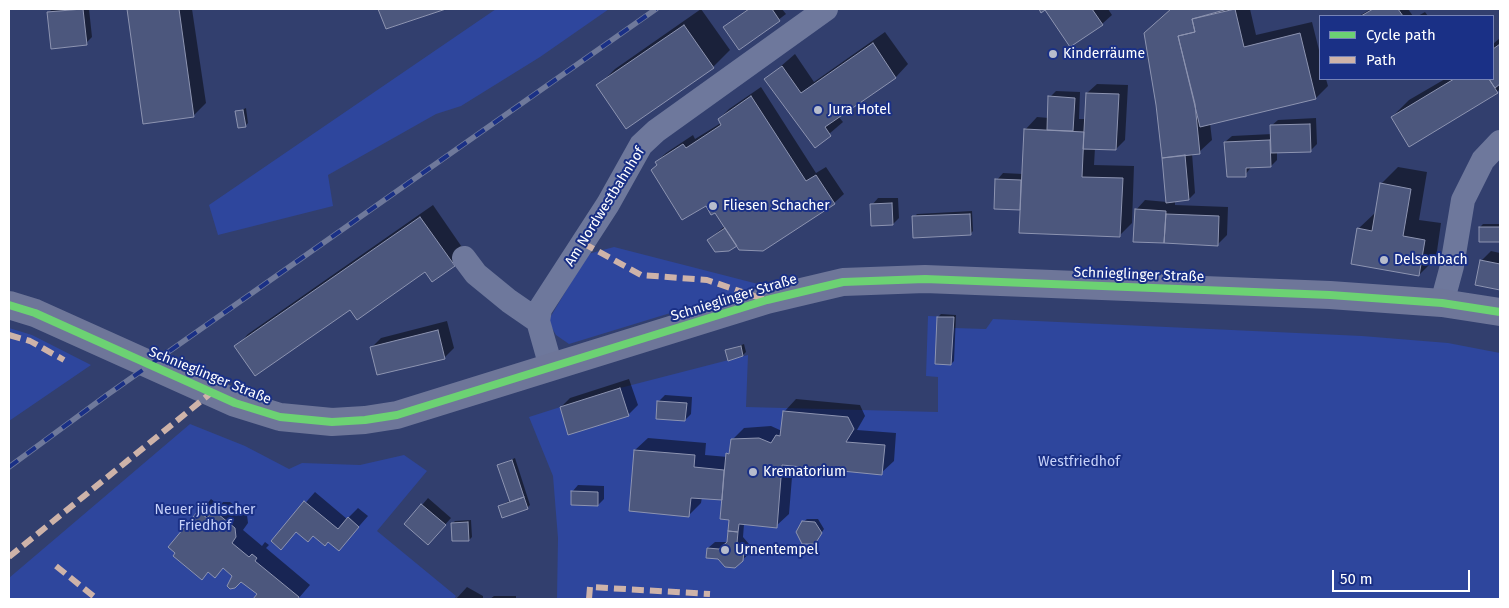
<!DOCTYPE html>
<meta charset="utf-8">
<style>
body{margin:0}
#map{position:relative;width:1509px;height:608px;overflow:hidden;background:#323f6e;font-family:"Fira Sans",sans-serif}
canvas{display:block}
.frame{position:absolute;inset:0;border:10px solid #fff;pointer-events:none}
.legend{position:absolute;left:1319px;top:15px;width:175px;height:65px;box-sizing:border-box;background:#1a3086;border:1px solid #7683b6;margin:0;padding:6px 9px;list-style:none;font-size:15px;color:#fff}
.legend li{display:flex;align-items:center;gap:10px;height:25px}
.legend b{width:25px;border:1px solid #7683b6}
.scale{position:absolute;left:1332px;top:570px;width:138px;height:22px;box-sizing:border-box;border:2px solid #fff;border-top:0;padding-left:6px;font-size:15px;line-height:18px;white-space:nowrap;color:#fff;-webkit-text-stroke:4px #1a3086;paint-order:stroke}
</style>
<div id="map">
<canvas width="1509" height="608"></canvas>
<div class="frame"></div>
<ul class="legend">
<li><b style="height:6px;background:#6cd273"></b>Cycle path</li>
<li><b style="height:6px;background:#ceb3a9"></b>Path</li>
</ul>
<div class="scale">50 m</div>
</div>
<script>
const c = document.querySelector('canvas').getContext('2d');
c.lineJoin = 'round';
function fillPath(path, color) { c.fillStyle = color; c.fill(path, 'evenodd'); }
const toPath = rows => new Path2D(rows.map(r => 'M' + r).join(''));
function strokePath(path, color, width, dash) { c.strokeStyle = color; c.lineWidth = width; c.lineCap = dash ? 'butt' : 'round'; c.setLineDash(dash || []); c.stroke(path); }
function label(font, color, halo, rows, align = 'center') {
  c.font = font + ' "Fira Sans",sans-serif'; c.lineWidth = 4; c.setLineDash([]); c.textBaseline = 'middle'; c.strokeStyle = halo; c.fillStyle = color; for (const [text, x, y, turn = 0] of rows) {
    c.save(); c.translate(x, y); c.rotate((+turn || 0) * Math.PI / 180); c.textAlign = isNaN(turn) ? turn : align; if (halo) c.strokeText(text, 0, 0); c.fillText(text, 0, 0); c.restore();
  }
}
fillPath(toPath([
 [496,9,609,9,540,57,461,106,436,114,328,175,333,206,218,235,209,205],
 [614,247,762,285,569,344,556,335,548,321,588,254],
 [928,316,950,317,953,328,986,329,993,319,1362,336,1448,343,1500,353,1500,599,557,599,558,538,553,476,529,417,620,388,748,355,746,407,938,412,938,377,926,376],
 [9,328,32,335,91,365,9,421],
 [190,424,245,446,289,469,302,463,360,465,404,455,427,471,377,531,456,596,454,599,9,599,9,578]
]), '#2e469d');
fillPath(toPath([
 [52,9,89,9,92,37,86,43,48,13],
 [128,9,192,9,206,103,194,115,145,122],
 [380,9,442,9,386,28],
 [701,9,730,50,713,67,598,86,615,69],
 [748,9,782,9,786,14,740,49,724,27],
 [1045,9,1108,9,1112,15,1102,24,1071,45],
 [1171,9,1250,9,1256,35,1312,22,1320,54,1320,79,1326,79,1328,86,1316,98,1210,123,1212,140,1199,152,1192,153,1195,193,1189,199,1175,200,1175,205,1228,207,1227,235,1217,245,1134,241,1136,210,1145,200,1167,202,1158,20],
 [1371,9,1408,9,1413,16,1359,16],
 [1425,12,1428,16,1418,16],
 [885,32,908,64,896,77,838,116,843,122,815,146,766,79,795,54,814,82],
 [1500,38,1500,89,1497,92,1392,117,1409,100,1445,79,1493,79,1493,44],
 [1097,84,1128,85,1125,140,1116,149,1095,148,1094,165,1134,166,1132,223,1120,235,1021,209,996,208,997,180,1003,173,1023,174,1025,130,1037,117,1049,118,1050,97,1056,91,1080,92,1079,119,1086,119,1087,93],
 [761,87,816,173,826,167,844,194,834,203,737,245,708,240,725,226,715,211,656,162,666,153,693,135,695,139,721,123,719,119,729,109],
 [246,108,248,123,245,126,237,112],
 [1316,118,1317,144,1310,151,1277,152,1277,160,1271,166,1252,166,1245,175,1226,168,1225,142,1232,136,1272,134,1271,126,1278,120],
 [1398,167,1427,172,1419,220,1441,223,1436,258,1419,275,1358,229,1376,212,1381,184],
 [878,198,898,198,899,218,893,224,872,205],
 [433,205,466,253,454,265,425,271,236,347,248,334],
 [972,211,973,231,970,234,914,217,917,214],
 [1483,224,1500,224,1500,241,1480,241,1480,227],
 [1491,251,1500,253,1500,288,1477,284,1481,261],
 [941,314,956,315,954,361,951,364,938,317],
 [447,321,454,348,444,358,372,347,381,338],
 [744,344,746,352,743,355,726,351],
 [629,379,638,405,628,415,561,407,570,398],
 [665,395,692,397,691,414,685,420,659,401],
 [796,399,860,405,865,416,857,430,896,433,894,461,881,473,793,465,789,514,776,526,744,524,743,537,749,544,749,554,742,560,708,548,715,542,728,542,730,519,723,499,702,497,701,503,689,515,635,450,648,438,706,443,705,455,728,457,732,440,744,428,771,426,782,431,784,412],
 [515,458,530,505,527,508,499,506,511,500,499,465],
 [578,485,604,486,604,499,598,505,572,492],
 [315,492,347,519,358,508,368,516,339,549,328,540,297,531,272,541],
 [428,498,451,518,434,537,406,524],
 [211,499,220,506,223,502,230,502,247,515,248,523,243,530,262,546,265,542,269,545,266,548,310,585,298,599,255,599,259,594,241,580,228,585,234,575,224,567,209,571,202,578,170,547],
 [807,519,818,519,824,529,817,540,803,522],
 [471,520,472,537,469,540,452,524,455,521],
 [467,587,483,596,483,599,456,599],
 [494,596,516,596,516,599,490,599]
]), '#0007');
const building = toPath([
 [83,9,87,45,51,49,47,12,83,9],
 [127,9,179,9,194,117,143,124,127,9],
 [378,9,446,9,386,29,378,9],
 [749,9,772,9,780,21,739,50,723,27,749,9],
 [1039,9,1092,9,1103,25,1070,47,1045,10,1041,13,1039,9],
 [1171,9,1228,9,1192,19,1195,32,1178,36,1195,104,1200,154,1162,158,1156,105,1144,33,1171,9],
 [1235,9,1244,47,1300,33,1316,99,1200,127,1178,36,1195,32,1192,19,1235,9],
 [1373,9,1398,9,1403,16,1361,16,1373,9],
 [684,25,714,68,626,129,596,85,684,25],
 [873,43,896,78,825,127,831,136,815,148,764,79,782,66,801,93,873,43],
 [1500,44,1500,84,1495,88,1489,79,1493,79,1493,49,1500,44],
 [1454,79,1489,79,1498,93,1409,147,1391,117,1454,79],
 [1086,93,1119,94,1116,150,1083,149,1086,93],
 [751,96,806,181,816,175,835,204,763,251,739,250,715,213,711,215,706,206,682,220,651,170,657,165,655,162,683,144,686,148,721,125,718,119,751,96],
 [1048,96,1075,98,1073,131,1047,130,1048,96],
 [243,110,246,127,238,128,235,111,243,110],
 [1310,124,1311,152,1271,153,1270,125,1310,124],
 [1024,129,1084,132,1082,177,1123,178,1120,237,1019,233,1024,129],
 [1270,140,1271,167,1246,168,1246,177,1227,177,1224,142,1270,140],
 [1185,155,1189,200,1166,203,1162,158,1185,155],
 [995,179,1021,180,1020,210,994,209,995,179],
 [1380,183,1411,189,1403,236,1425,240,1419,276,1351,264,1357,228,1372,231,1380,183],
 [892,203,893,225,871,226,870,204,892,203],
 [1135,209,1166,211,1164,243,1133,242,1135,209],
 [970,214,971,235,913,238,912,216,970,214],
 [1166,214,1219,216,1218,246,1164,243,1166,214],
 [420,217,455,266,432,282,425,272,357,320,350,310,255,376,234,346,420,217],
 [1479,227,1500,227,1500,242,1479,242,1479,227],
 [725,228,737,246,729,251,715,252,707,240,725,228],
 [1480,260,1500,264,1500,290,1475,285,1480,260],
 [937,317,954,317,951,365,935,364,937,317],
 [438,330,445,359,377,375,370,347,438,330],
 [741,346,743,356,728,361,725,350,741,346],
 [620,388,629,416,568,435,560,407,620,388],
 [657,401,687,403,685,421,656,419,657,401],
 [783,411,848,417,854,429,846,442,885,445,882,475,782,465,777,528,739,524,738,532,728,531,729,520,720,519,726,453,729,454,731,439,759,438,771,443,776,435,780,436,783,411],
 [634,450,695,455,694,467,724,470,722,500,691,498,689,517,629,511,634,450],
 [512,460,524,497,510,502,497,465,512,460],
 [571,491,598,492,598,506,571,505,571,491],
 [524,497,528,509,502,518,498,506,524,497],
 [304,501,338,529,348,517,359,527,339,551,328,542,325,546,313,536,308,542,296,532,281,550,271,541,304,501],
 [421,504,446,525,428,545,404,524,421,504],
 [198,511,207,518,210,514,218,514,235,528,236,537,232,543,249,557,252,554,257,558,255,561,299,597,298,599,253,599,257,594,241,582,235,588,230,589,227,586,232,576,223,568,215,578,208,572,202,580,173,556,175,553,168,547,198,511],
 [802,521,815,522,822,533,815,544,802,544,796,532,802,521],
 [468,522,469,541,452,541,451,523,468,522],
 [728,531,738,532,737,543,744,551,743,561,735,568,725,567,718,559,706,558,707,548,719,549,727,542,728,531]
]);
fillPath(building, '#4c577d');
strokePath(building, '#8d94b1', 1);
strokePath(toPath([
 [464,258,476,274,509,301,538,321],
 [1442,303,1452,266,1463,200,1483,160,1500,142],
 [551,367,538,321,540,309,608,204,641,145,656,131,826,9]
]), '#6e789c', 24);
strokePath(toPath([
 [9,305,35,313,235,403,280,417,332,422,365,420,397,415,767,300,843,282,925,279,1330,295,1442,303,1500,312]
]), '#6e7699', 28);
const rail = toPath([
 [9,467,107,395,656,9]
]);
strokePath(rail, '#6f799b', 5.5);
strokePath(rail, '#1a3086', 4, [11]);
strokePath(toPath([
 [583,243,641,275,707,280,766,300],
 [9,335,30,341,64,360],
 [9,557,211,393],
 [56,566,97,599],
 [589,599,590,587,710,594]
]), '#ceb3a9', 6, [12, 6]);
strokePath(toPath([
 [9,305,35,313,235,403,280,417,332,422,365,420,397,415,767,300,843,282,925,279,1330,295,1442,303,1500,312]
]), '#6cd273', 8);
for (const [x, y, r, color] of [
 [1053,54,5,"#b7bccc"],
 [818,110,5,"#b7bccc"],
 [713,206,5,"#b7bccc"],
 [1384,260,5,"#b7bccc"],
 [753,472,5,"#b7bccc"],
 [725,550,5,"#b7bccc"]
]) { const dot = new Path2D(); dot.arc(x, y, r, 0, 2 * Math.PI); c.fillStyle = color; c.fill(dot); strokePath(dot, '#1a3086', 2); }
label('14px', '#fff', '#1a3086', [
 ["Kinderräume",1063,54],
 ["Jura Hotel",828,110],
 ["Fliesen Schacher",723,206],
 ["Delsenbach",1394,260],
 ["Krematorium",763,472],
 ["Urnentempel",735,550]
], 'left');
label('14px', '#fff', '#1a3086', [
 ["Am Nordwestbahnhof",605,207,-58],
 ["Schnieglinger Straße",1139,275,2],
 ["Schnieglinger Straße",734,298,-17],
 ["Schnieglinger Straße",210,376,22]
]);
label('14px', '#c6d1f9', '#1a3086', [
 ["Westfriedhof",1079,462],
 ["Neuer jüdischer",205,510],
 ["Friedhof",205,526]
]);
</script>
